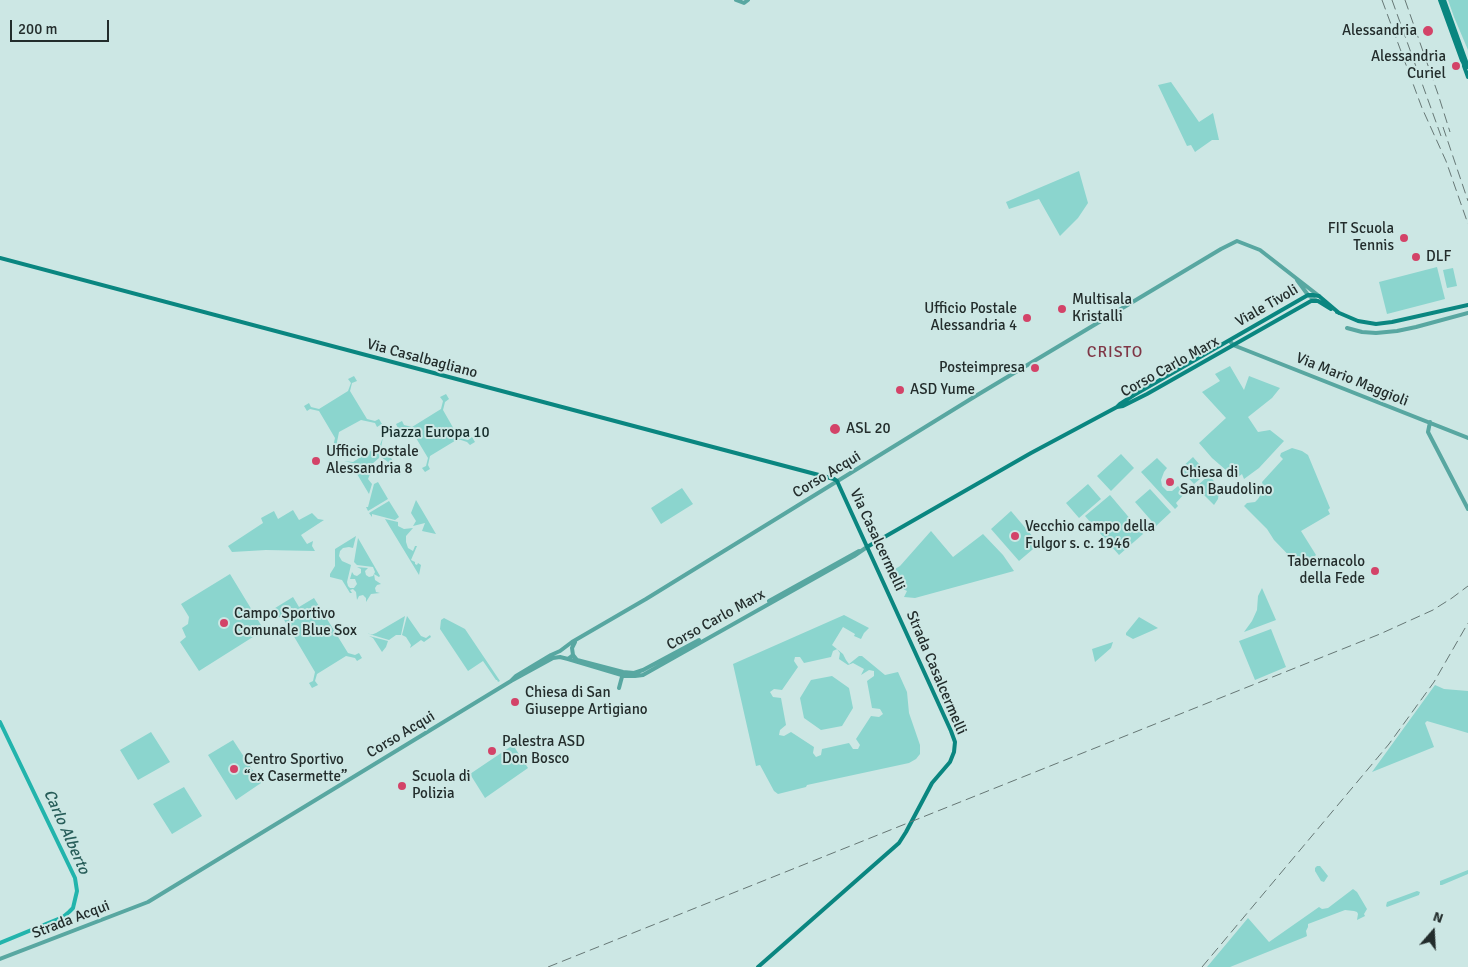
<!DOCTYPE html>
<meta charset="utf-8">
<style>
body{margin:0}
#map{position:relative;width:1468px;height:967px;overflow:hidden;background:#cce7e4;font-family:Signika,sans-serif}
canvas{display:block}
.north{position:absolute;left:1408px;top:907px;width:50px;height:50px;-webkit-text-stroke:4px #cce7e4;paint-order:stroke;rotate:19deg;font-size:14px;font-weight:700;line-height:20px;text-align:center;color:#232d2c}
.north::after{content:'';display:block;margin:auto;width:18px;height:22px;background:#232d2c;clip-path:polygon(50% 0,100% 100%,50% 72%,0 100%)}
.scale{position:absolute;left:10px;top:20px;width:99px;height:22px;box-sizing:border-box;border:2px solid #232d2c;border-top:0;padding-left:6px;font-size:15px;line-height:18px;white-space:nowrap;color:#232d2c;-webkit-text-stroke:4px #cce7e4;paint-order:stroke}
</style>
<div id="map">
<canvas width="1468" height="967"></canvas>
<div class="north">N</div>
<div class="scale">200 m</div>
</div>
<script>
const c = document.querySelector('canvas').getContext('2d');
c.lineJoin = 'round';
function fillPath(path, color) { c.fillStyle = color; c.fill(path, 'evenodd'); }
const toPath = rows => new Path2D(rows.map(r => 'M' + r).join(''));
function strokePath(path, color, width, dash) { c.strokeStyle = color; c.lineWidth = width; c.lineCap = dash ? 'butt' : 'round'; c.setLineDash(dash || []); c.stroke(path); }
function label(font, color, halo, rows, align = 'center') {
  c.font = font + ' Signika,sans-serif'; c.lineWidth = 4; c.setLineDash([]); c.textBaseline = 'middle'; c.strokeStyle = halo; c.fillStyle = color; for (const [text, x, y, turn = 0] of rows) {
    c.save(); c.translate(x, y); c.rotate((+turn || 0) * Math.PI / 180); c.textAlign = isNaN(turn) ? turn : align; if (halo) c.strokeText(text, 0, 0); c.fillText(text, 0, 0); c.restore();
  }
}
fillPath(toPath([
 [1448,0,1468,0,1468,50,1454,17],
 [1171,82,1199,122,1213,113,1219,140,1212,140,1195,152,1191,145,1187,146,1158,85],
 [1079,171,1088,203,1078,218,1060,236,1039,199,1009,209,1006,202],
 [1437,267,1445,299,1387,314,1379,282],
 [1453,268,1457,286,1447,288,1443,270],
 [1230,366,1244,390,1249,376,1280,388,1272,398,1248,417,1258,432,1270,430,1284,441,1259,468,1244,479,1242,474,1237,478,1227,471,1212,458,1199,443,1226,418,1202,392,1220,381,1215,374],
 [354,376,357,381,352,383,350,391,367,419,375,421,379,419,382,424,377,427,375,423,361,420,339,432,336,447,338,451,333,454,330,449,333,447,335,438,319,411,310,409,307,411,304,406,309,403,311,407,319,409,348,391,351,383,348,379],
 [446,394,449,399,445,402,443,410,459,438,468,440,472,437,475,442,470,445,467,442,458,439,430,456,428,465,430,469,425,472,422,468,426,466,428,458,410,428,404,427,399,430,396,424,402,421,404,425,412,427,441,409,443,401,440,397],
 [383,437,379,458,372,464,365,466,344,461,353,462,380,445],
 [384,446,401,475,390,472,388,462,381,457],
 [1292,448,1302,451,1308,455,1330,508,1328,510,1330,514,1301,531,1316,555,1301,568,1274,540,1267,529,1244,506,1247,503,1255,502,1258,499,1264,489,1262,482,1283,459,1280,456,1281,453],
 [1121,454,1134,468,1111,491,1097,476],
 [1193,457,1205,471,1206,474,1194,484,1180,469],
 [1157,458,1167,468,1164,472,1161,480,1162,486,1167,491,1172,491,1178,486,1185,493,1176,503,1178,506,1175,509,1141,472],
 [351,464,365,468,370,474,368,479,372,484,369,494],
 [1209,475,1217,485,1219,492,1218,499,1214,505,1196,487],
 [378,482,388,499,368,511,366,507,368,507,374,484],
 [1088,484,1101,499,1079,518,1066,503],
 [682,488,693,504,661,524,651,508],
 [1150,489,1171,512,1156,526,1135,502],
 [1110,495,1143,534,1119,555,1085,516],
 [416,500,436,534,422,531,425,523,413,526,416,521,411,513],
 [389,501,399,517,395,520,372,514,372,517,369,513],
 [293,510,299,520,312,513,318,519,324,520,301,535,307,544,313,541,312,546,315,551,266,550,232,552,228,546,263,523,261,518,274,511,278,519],
 [1011,511,1039,544,1019,561,991,529],
 [385,519,398,522,398,526,404,529,413,528,406,536,406,542,408,548,413,551,415,546,417,546,411,560,415,562,415,564,417,565,418,563,421,565,419,575],
 [931,531,953,557,983,534,1003,555,1014,571,915,598,904,597,907,591,903,589,904,586,892,577,890,572,900,566],
 [356,536,353,548,349,547,343,548,340,551,339,556,342,561,351,565,347,582,348,586,350,588,354,588,357,584,355,579,350,579,352,572,354,575,357,576,361,573,361,569,357,567,368,568,365,571,366,575,369,577,373,576,375,572,373,567,357,565,354,562,358,538,380,576,379,577,374,574,375,580,381,584,377,585,375,588,376,592,380,593,371,594,366,602,366,598,363,595,359,596,357,600,356,592,353,589,350,590,352,593,350,593,342,580,330,577,330,574,335,566,335,549],
 [230,574,264,630,199,671,180,642,186,637,182,628,188,624,189,617,181,604],
 [1262,588,1276,620,1244,632,1252,621,1257,610,1258,596],
 [293,597,299,607,314,598,348,653,355,655,359,653,362,658,357,661,355,658,346,656,317,674,315,681,318,685,312,688,309,683,313,681,315,672,283,618,274,616,270,619,267,613],
 [844,615,869,628,864,633,861,639,854,636,855,634,843,627,832,645,843,654,846,660,849,664,859,656,862,656,885,675,898,672,907,692,909,713,920,745,920,754,916,759,909,763,807,785,806,787,778,794,774,791,760,765,756,766,733,664],
 [837,649,840,653,839,659,848,665,853,663,864,669,861,675,869,670,874,671,874,676,867,681,872,708,880,709,883,714,879,717,871,716,856,739,860,745,858,749,853,749,849,743,822,749,821,755,816,757,813,753,814,747,791,732,784,736,779,735,780,730,786,725,781,698,773,697,770,692,774,689,782,690,798,667,794,661,795,657,800,657,804,663,831,657,833,651],
 [405,616,401,635,396,635,389,640,369,634,368,633,371,635,376,633],
 [407,616,421,636,426,638,430,635,431,637,424,642,421,640,410,648,411,645,406,637,402,635],
 [1139,617,1158,628,1133,639,1126,635,1126,633],
 [444,618,465,629,500,681,498,682,497,680,496,680,483,661,468,671,440,629,441,620],
 [1271,629,1286,667,1255,680,1239,641],
 [369,636,388,641,386,647,382,652,373,638],
 [1113,642,1111,648,1095,662,1092,649],
 [832,676,849,688,853,708,842,726,821,730,804,718,800,698,811,680],
 [1435,685,1444,689,1468,691,1468,733,1427,721,1425,723,1434,747,1372,772],
 [151,732,170,762,138,780,120,750],
 [233,740,261,783,236,800,208,755],
 [513,745,528,768,485,798,470,774],
 [184,787,202,816,172,834,153,804],
 [1317,866,1320,866,1328,876,1324,882,1321,881,1315,871,1315,868],
 [1468,870,1468,874,1442,885,1440,885,1440,881],
 [1353,889,1357,892,1367,909,1364,914,1365,916,1357,920,1358,914,1357,912,1354,911,1345,910,1308,924,1308,927,1306,931,1307,936,1305,937,1230,967,1207,967,1248,918,1269,942,1319,907,1322,909,1328,908],
 [1417,891,1420,892,1419,895,1387,907,1386,906,1387,902]
]), '#8bd5ce');
strokePath(toPath([
 [0,722,75,878,77,891,73,908,69,912,63,917,0,943]
]), '#22b4ac', 4);
strokePath(toPath([
 [736,0,744,3,748,0],
 [1297,280,1308,295,1317,301],
 [1347,328,1362,332,1376,333,1397,331,1416,327,1468,313],
 [1230,341,1233,345,1468,438],
 [1430,422,1428,432,1468,509],
 [769,601,859,551],
 [573,655,577,660,623,672,634,673,643,670,699,640],
 [573,655,572,648,575,642],
 [568,659,625,676,635,676,643,675,854,556,867,547],
 [511,681,516,676,551,655,560,651,572,642,646,599,974,397,1221,249,1237,241,1260,250,1319,296],
 [619,688,623,673],
 [0,959,148,902,511,681,553,658,560,657,568,659,573,655]
]), '#58a7a1', 4);
strokePath(toPath([
 [1440,0,1468,77],
 [1444,0,1468,67],
 [0,258,694,442,834,479,837,481,951,731,955,742,954,752,950,762,932,783,906,832,899,843,758,967],
 [1337,312,1358,321,1376,324,1392,322,1468,305],
 [1117,407,1123,406,1147,394,1311,301,1318,301,1331,309],
 [867,547,1031,453,1117,407,1120,404,1134,395,1308,295,1313,295,1319,296,1339,313]
]), '#0a8680', 4);
strokePath(toPath([
 [1382,0,1422,108,1446,161,1468,224],
 [1392,0,1441,136],
 [1405,0,1438,94,1450,132],
 [1443,127,1468,201],
 [548,967,1380,634,1433,610,1452,598,1468,586],
 [1202,967,1389,744,1434,682,1468,623]
]), '#667775', 1, [10, 5]);
for (const [x, y, r, color] of [
 [1428,31,6,"#d34368"],
 [1456,66,5,"#d34368"],
 [1404,238,5,"#d34368"],
 [1416,257,5,"#d34368"],
 [1062,309,5,"#d34368"],
 [1027,318,5,"#d34368"],
 [1035,368,5,"#d34368"],
 [900,390,5,"#d34368"],
 [835,429,6,"#d34368"],
 [316,461,5,"#d34368"],
 [1170,482,5,"#d34368"],
 [1015,536,5,"#d34368"],
 [1375,571,5,"#d34368"],
 [224,623,5,"#d34368"],
 [515,702,5,"#d34368"],
 [492,751,5,"#d34368"],
 [234,769,5,"#d34368"],
 [402,786,5,"#d34368"]
]) { const dot = new Path2D(); dot.arc(x, y, r, 0, 2 * Math.PI); c.fillStyle = color; c.fill(dot); strokePath(dot, '#cce7e4', 2); }
label('15px', '#232d2c', '#cce7e4', [
 ["Alessandria",1417,31,"right"],
 ["Alessandria",1446,57,"right"],
 ["Curiel",1446,74,"right"],
 ["FIT Scuola",1394,229,"right"],
 ["Tennis",1394,246,"right"],
 ["DLF",1426,257],
 ["Multisala",1072,300],
 ["Kristalli",1072,317],
 ["Ufficio Postale",1017,309,"right"],
 ["Alessandria 4",1017,326,"right"],
 ["Posteimpresa",1025,368,"right"],
 ["ASD Yume",910,390],
 ["ASL 20",846,429],
 ["Ufficio Postale",326,452],
 ["Alessandria 8",326,469],
 ["Chiesa di",1180,473],
 ["San Baudolino",1180,490],
 ["Vecchio campo della",1025,527],
 ["Fulgor s. c. 1946",1025,544],
 ["Tabernacolo",1365,562,"right"],
 ["della Fede",1365,579,"right"],
 ["Campo Sportivo",234,614],
 ["Comunale Blue Sox",234,631],
 ["Chiesa di San",525,693],
 ["Giuseppe Artigiano",525,710],
 ["Palestra ASD",502,742],
 ["Don Bosco",502,759],
 ["Centro Sportivo",244,760],
 ["“ex Casermette”",244,777],
 ["Scuola di",412,777],
 ["Polizia",412,794]
], 'left');
label('15px', '#232d2c', '#cce7e4', [
 ["Viale Tivoli",1267,306,-30],
 ["Via Casalbagliano",422,359,15],
 ["Corso Carlo Marx",1170,367,-29],
 ["Via Mario Maggioli",1352,380,22],
 ["Corso Acqui",827,475,-31],
 ["Via Casalcermelli",877,540,65],
 ["Corso Carlo Marx",716,620,-29],
 ["Strada Casalcermelli",936,673,67],
 ["Corso Acqui",401,735,-31],
 ["Strada Acqui",71,920,-21]
]);
label('15px', '#172e2c', '#cce7e4', [
 ["Piazza Europa 10",435,433]
]);
c.letterSpacing = '1px';
label('16px', '#7f3746', '#cce7e4', [
 ["CRISTO",1115,353]
]);
c.letterSpacing = '0px';
label('italic 16px', '#275d59', '#cce7e4', [
 ["Carlo Alberto",66,832,66]
]);
</script>
